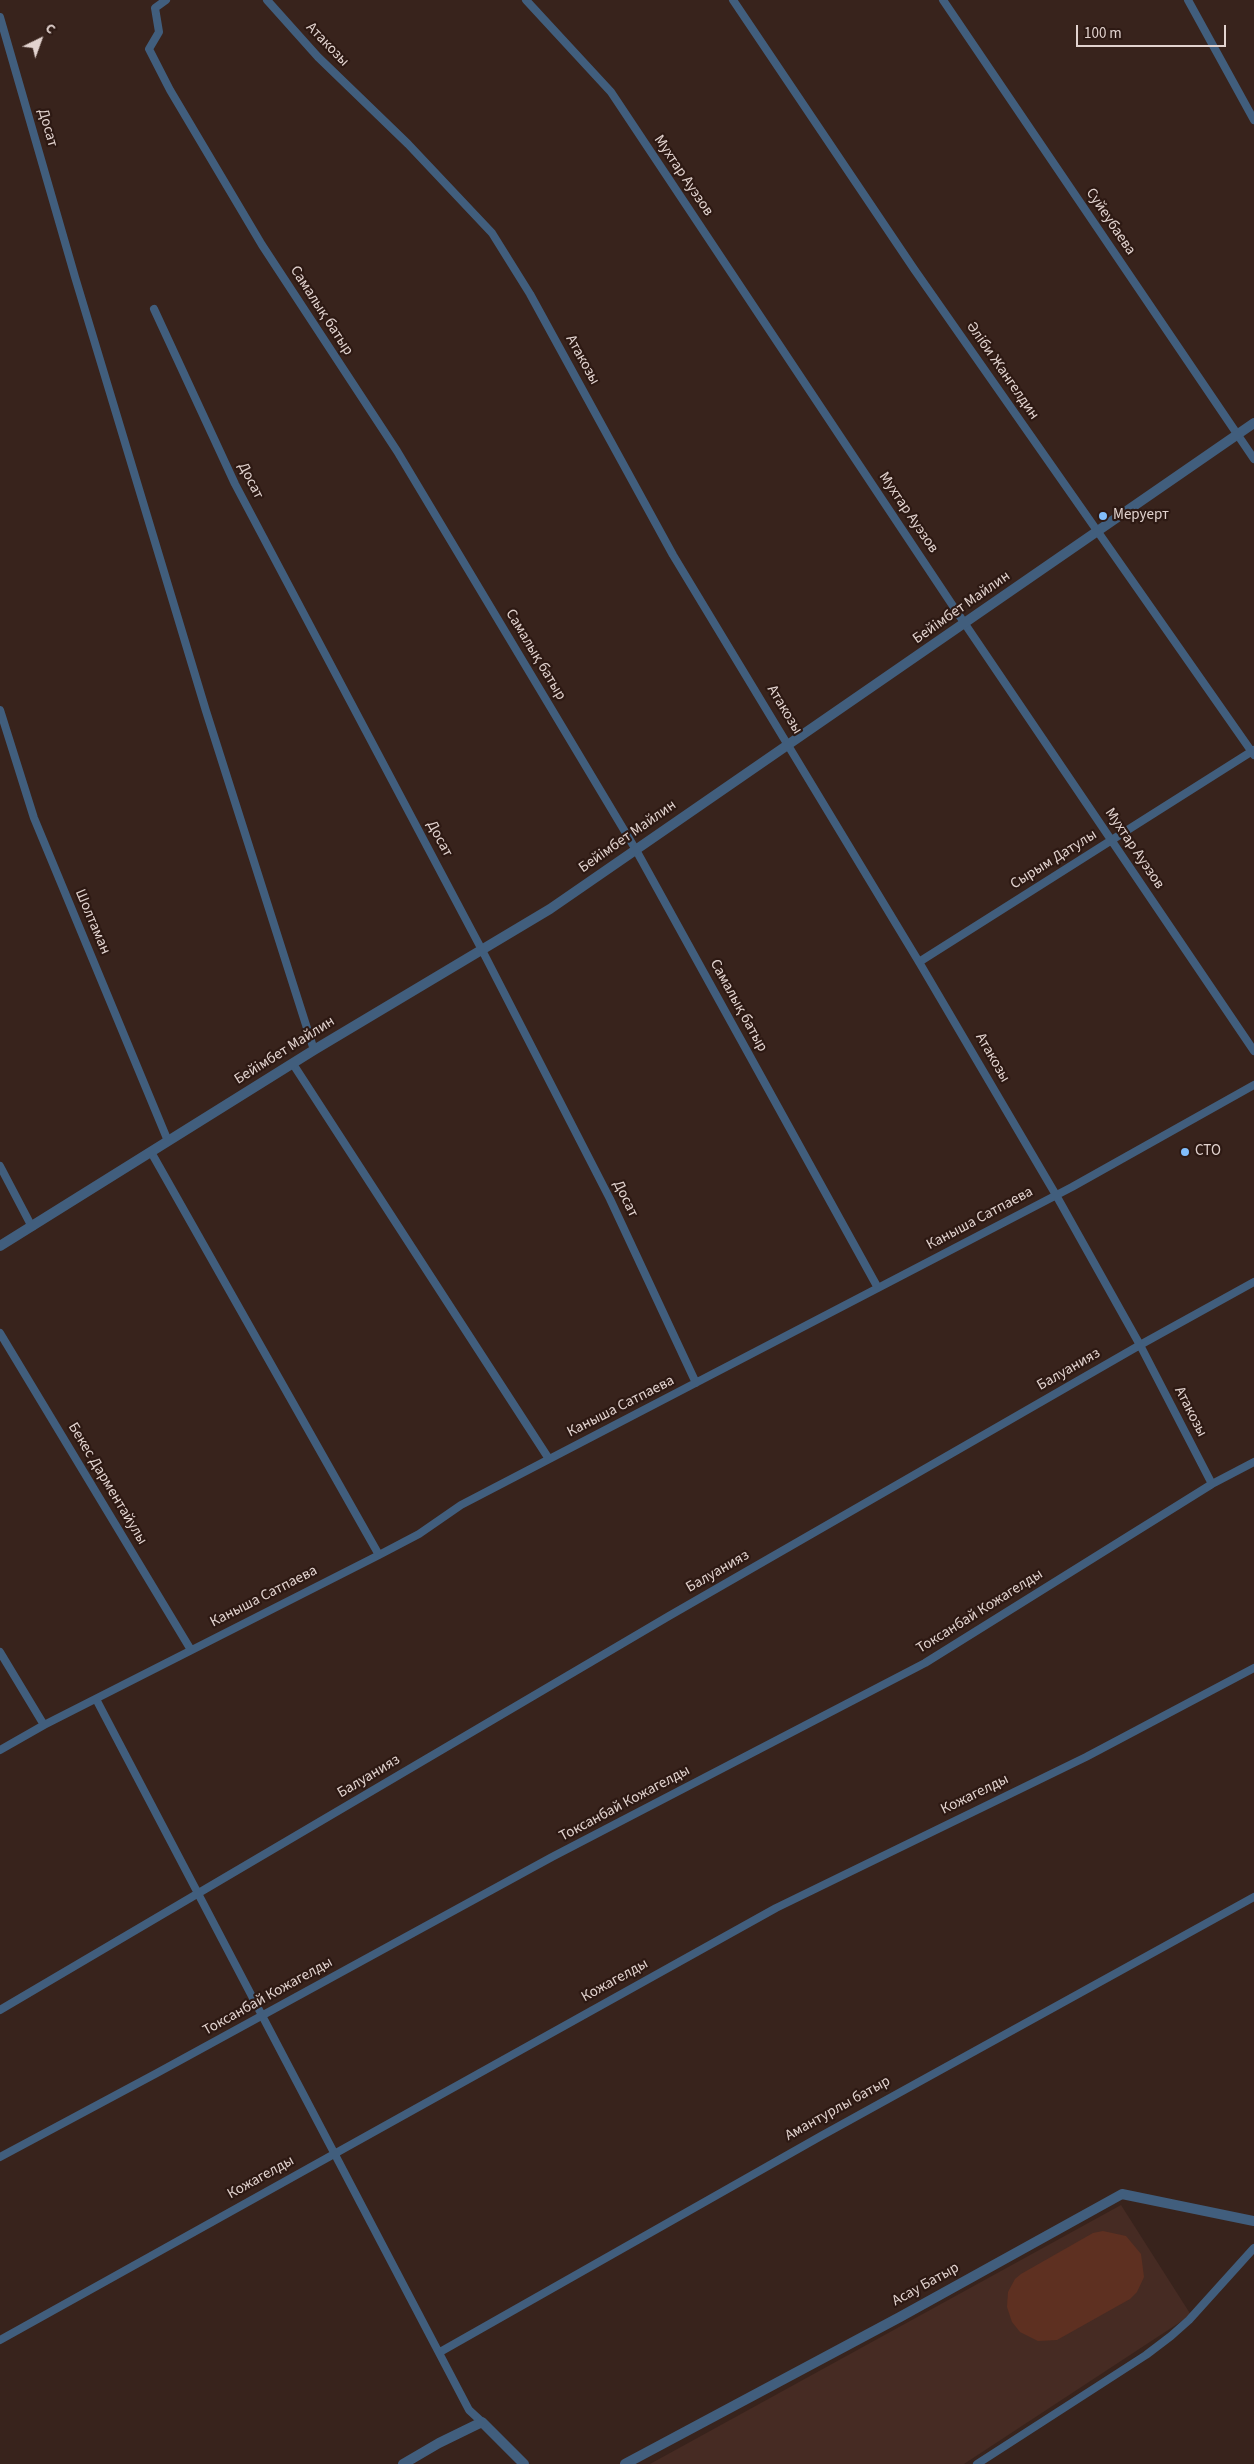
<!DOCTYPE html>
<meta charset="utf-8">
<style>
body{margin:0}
#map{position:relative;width:1254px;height:2464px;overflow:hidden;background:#38231c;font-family:"Source Sans 3",sans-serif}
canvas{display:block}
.north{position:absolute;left:15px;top:15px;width:50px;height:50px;-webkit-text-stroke:4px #2d1913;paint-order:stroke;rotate:42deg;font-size:14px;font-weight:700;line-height:20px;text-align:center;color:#e2d3cf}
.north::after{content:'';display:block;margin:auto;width:18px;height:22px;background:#e2d3cf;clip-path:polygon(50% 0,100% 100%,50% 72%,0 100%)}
.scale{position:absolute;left:1076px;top:25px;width:150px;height:22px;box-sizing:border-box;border:2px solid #e2d3cf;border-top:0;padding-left:6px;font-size:15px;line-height:18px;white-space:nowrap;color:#e2d3cf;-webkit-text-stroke:4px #2d1913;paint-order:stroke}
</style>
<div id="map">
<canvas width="1254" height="2464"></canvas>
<div class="north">С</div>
<div class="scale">100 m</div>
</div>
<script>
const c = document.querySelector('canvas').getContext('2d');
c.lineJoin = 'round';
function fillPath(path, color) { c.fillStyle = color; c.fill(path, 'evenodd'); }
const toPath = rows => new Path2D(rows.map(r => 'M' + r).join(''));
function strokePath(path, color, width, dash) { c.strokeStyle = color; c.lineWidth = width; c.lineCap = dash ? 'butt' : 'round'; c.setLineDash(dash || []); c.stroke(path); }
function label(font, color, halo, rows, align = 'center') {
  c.font = font + ' "Source Sans 3",sans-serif'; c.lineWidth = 4.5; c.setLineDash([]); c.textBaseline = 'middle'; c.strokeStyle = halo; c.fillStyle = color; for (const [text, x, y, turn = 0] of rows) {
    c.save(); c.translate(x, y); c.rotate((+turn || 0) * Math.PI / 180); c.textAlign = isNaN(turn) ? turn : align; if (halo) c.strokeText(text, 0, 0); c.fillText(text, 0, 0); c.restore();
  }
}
fillPath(toPath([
 [1121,2205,1191,2315,964,2464,650,2464]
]), '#462b23');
fillPath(toPath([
 [1103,2231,1126,2236,1141,2254,1144,2277,1137,2292,1130,2299,1057,2340,1038,2341,1020,2332,1012,2322,1007,2307,1008,2292,1015,2279,1021,2274,1093,2233]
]), '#5e3021');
strokePath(toPath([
 [166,0,155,8,159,32,149,49,170,90,262,245,397,451,636,850,878,1288],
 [267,0,318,57,408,144,492,233,530,294,673,555,919,962,1056,1195,1140,1345,1212,1484],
 [526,0,611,92,965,624,1254,1051],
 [733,0,914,269,1254,755],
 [943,0,1254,459],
 [1188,0,1254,120],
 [0,17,75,277,206,711,314,1050],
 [154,309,235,484,482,950,610,1199,696,1383],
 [0,710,34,818,168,1141],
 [919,962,1254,750],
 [293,1064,549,1459],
 [151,1152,379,1555],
 [0,1166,32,1227],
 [0,1333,191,1650],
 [0,1652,44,1725],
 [96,1699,469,2410,482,2422],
 [0,1750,44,1725,379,1555,419,1534,461,1505,1072,1187,1254,1085],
 [0,2010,669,1616,1140,1345,1254,1282],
 [0,2157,157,2073,552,1857,925,1663,1212,1484,1254,1462],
 [0,2340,776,1908,1086,1757,1254,1668],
 [440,2352,821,2136,1254,1897],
 [977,2464,1146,2355,1171,2336,1189,2320,1254,2248]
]), '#415e7d', 8);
strokePath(toPath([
 [0,1246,314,1050,550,909,1254,423],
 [403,2464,439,2443,482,2422,524,2464],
 [625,2464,900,2317,1122,2194,1254,2221]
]), '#415e7d', 10);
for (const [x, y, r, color] of [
 [1103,516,5,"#81bdfa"],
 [1185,1152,5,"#81bdfa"]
]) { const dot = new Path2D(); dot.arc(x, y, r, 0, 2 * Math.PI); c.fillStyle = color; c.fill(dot); strokePath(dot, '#2d1913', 2); }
label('15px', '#e2d3cf', '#2d1913', [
 ["Атакозы",327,45,46],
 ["Досат",47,128,74],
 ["Мухтар Ауэзов",683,176,56],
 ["Суйеубаева",1110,222,56],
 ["Самалық батыр",321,311,57],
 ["Атакозы",582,360,61],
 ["Әліби Жангелдин",1002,371,55],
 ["Досат",250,481,63],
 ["Мухтар Ауэзов",908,513,56],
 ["Бейімбет Майлин",962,608,-35],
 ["Самалық батыр",535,655,59],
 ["Атакозы",784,710,59],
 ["Бейімбет Майлин",628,837,-35],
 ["Досат",439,839,62],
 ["Мухтар Ауэзов",1134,849,56],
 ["Сырым Датулы",1054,860,-32],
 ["Шолтаман",92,922,67],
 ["Самалық батыр",738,1006,61],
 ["Бейімбет Майлин",285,1051,-32],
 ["Атакозы",992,1058,60],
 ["Досат",625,1199,64],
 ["Каныша Сатпаева",980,1219,-28],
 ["Балуанияз",1069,1370,-30],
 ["Каныша Сатпаева",621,1407,-27],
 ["Атакозы",1190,1412,63],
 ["Бекес Дарментайулы",107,1484,59],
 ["Балуанияз",718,1572,-30],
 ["Каныша Сатпаева",264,1597,-27],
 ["Токсанбай Кожагелды",980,1612,-32],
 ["Балуанияз",369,1777,-31],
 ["Кожагелды",975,1795,-26],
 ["Токсанбай Кожагелды",625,1804,-28],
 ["Кожагелды",615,1981,-29],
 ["Токсанбай Кожагелды",268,1997,-29],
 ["Амантурлы батыр",838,2109,-29],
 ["Кожагелды",261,2178,-29],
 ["Асау Батыр",926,2285,-29]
]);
label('15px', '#e2d3cf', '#2d1913', [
 ["Меруерт",1113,516],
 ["CTO",1195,1152]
], 'left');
</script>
